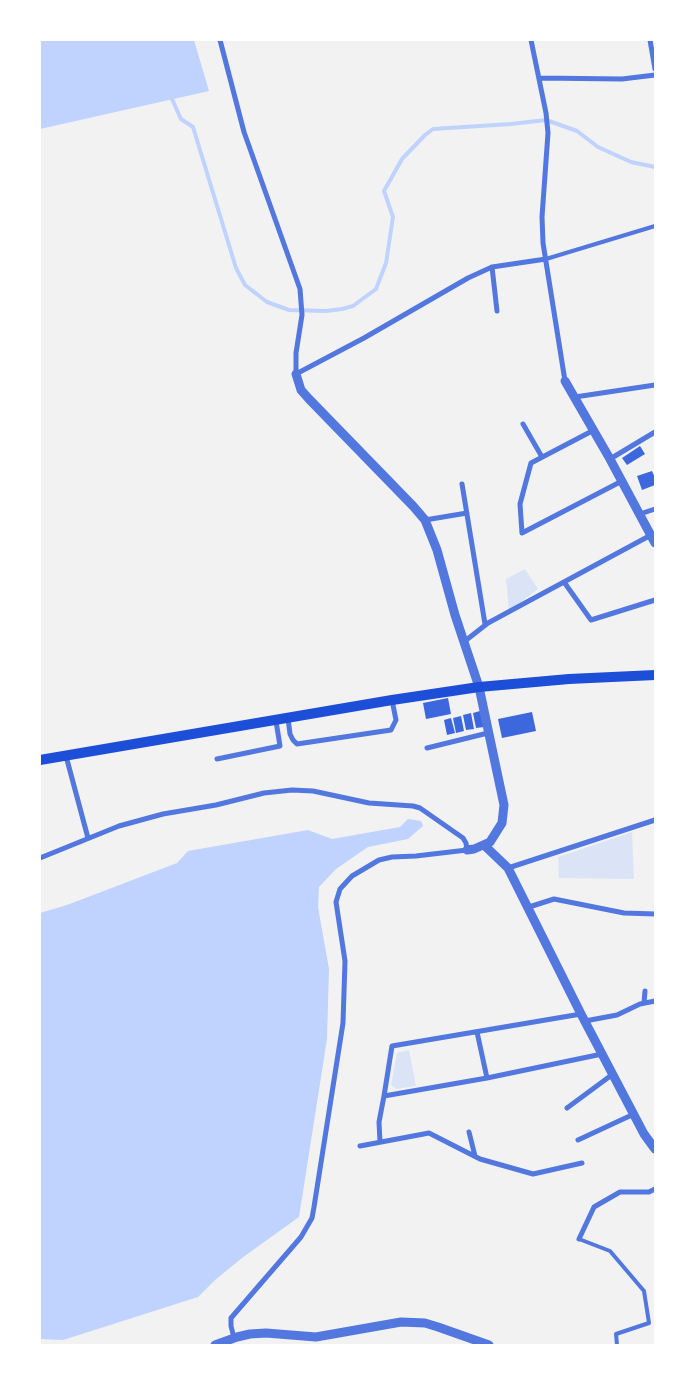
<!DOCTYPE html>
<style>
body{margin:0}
#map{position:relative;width:695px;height:1385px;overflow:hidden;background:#f2f2f2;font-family:Roboto,sans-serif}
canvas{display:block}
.frame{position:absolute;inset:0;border:41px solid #fff;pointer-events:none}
</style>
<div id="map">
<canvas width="695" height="1385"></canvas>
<div class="frame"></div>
</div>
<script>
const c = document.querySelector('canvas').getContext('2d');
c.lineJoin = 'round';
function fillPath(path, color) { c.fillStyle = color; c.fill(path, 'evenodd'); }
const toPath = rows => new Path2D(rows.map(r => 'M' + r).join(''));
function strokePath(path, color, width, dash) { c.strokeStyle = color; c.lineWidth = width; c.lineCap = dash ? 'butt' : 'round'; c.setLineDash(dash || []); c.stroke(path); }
fillPath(toPath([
 [525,569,538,589,509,611,506,579],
 [632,832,634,879,559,878,558,857],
 [409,1050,416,1086,396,1089,391,1085,397,1053]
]), '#dbe4f7');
fillPath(toPath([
 [40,40,194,40,209,91,40,129],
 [408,819,421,821,423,826,408,839,368,847,336,869,319,887,318,907,329,969,327,1039,299,1217,242,1258,215,1280,198,1297,63,1340,40,1339,40,913,67,905,177,863,188,851,308,830,332,839,400,827]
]), '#bfd3fe');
strokePath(toPath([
 [168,97,172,99,181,119,193,127,236,268,245,285,267,302,289,310,326,311,342,309,353,306,376,289,386,263,393,217,384,191,402,159,425,135,433,129,511,124,546,120,577,131,598,147,631,162,655,167]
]), '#bfd3fe', 4);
fillPath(toPath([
 [640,446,645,454,627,465,622,458],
 [652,471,655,478,655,485,642,490,637,476],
 [448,698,451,714,426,719,423,703],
 [480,711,484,727,476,728,473,713],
 [532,712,536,731,502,738,498,719],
 [471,713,474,729,466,730,463,715],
 [461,716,464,731,456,733,453,718],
 [451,718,455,733,447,735,444,720]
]), '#3d67dc');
strokePath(toPath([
 [546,259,655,226],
 [579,1239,610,1251,644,1291,649,1323,616,1334,617,1345]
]), '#5277de', 4);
strokePath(toPath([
 [220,40,244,132,300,289,302,315,296,353,296,374,364,338,468,278,492,267,546,259],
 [531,40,546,113,548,133,542,217,543,243,565,381],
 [650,40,655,69],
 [539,78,622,79,655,75],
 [492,267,497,311],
 [575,397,655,385],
 [523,424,542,457],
 [594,430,531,463,520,504,522,533,622,481],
 [610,459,655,432],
 [462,484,485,624],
 [640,514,655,509],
 [425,520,467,513],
 [564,582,591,620,655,600],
 [465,641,488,623,651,535],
 [288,718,290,734,293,740,297,744,391,730,396,720,392,700],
 [427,748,488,733],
 [66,756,88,838],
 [217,759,280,746,276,721],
 [40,858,119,826,163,814,216,805,264,793,292,790,313,791,369,803,413,806,420,808,463,838,466,843,467,850,416,856,392,857,379,860,352,876,340,889,336,902,345,961,343,1023,314,1207,312,1218,301,1237,231,1318,231,1326,234,1338],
 [508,868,655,820],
 [529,907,554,899,624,913,655,914],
 [644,1003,645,991],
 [581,1014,392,1046,384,1096,487,1078,602,1054],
 [585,1021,617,1015,640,1004,655,1001],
 [477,1032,487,1078],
 [567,1108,613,1074],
 [469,1132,475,1156],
 [578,1140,634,1114],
 [380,1142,379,1122,384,1096],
 [360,1146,429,1133,480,1159,533,1174,582,1163],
 [579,1239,594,1207,620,1192,649,1192,655,1189]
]), '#5277de', 5);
strokePath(toPath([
 [296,374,301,390,309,399,413,506,425,520,437,550,455,615,479,687,504,805,502,823,490,842,474,849,467,850],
 [565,381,610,459,655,543],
 [484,845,508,868,581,1014,644,1134,655,1149],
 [215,1345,237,1337,250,1334,266,1333,316,1337,401,1322,425,1323,438,1327,489,1345]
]), '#5277de', 9);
strokePath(toPath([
 [40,760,392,700,479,687,569,679,655,675]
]), '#1d4ed8', 10);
</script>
